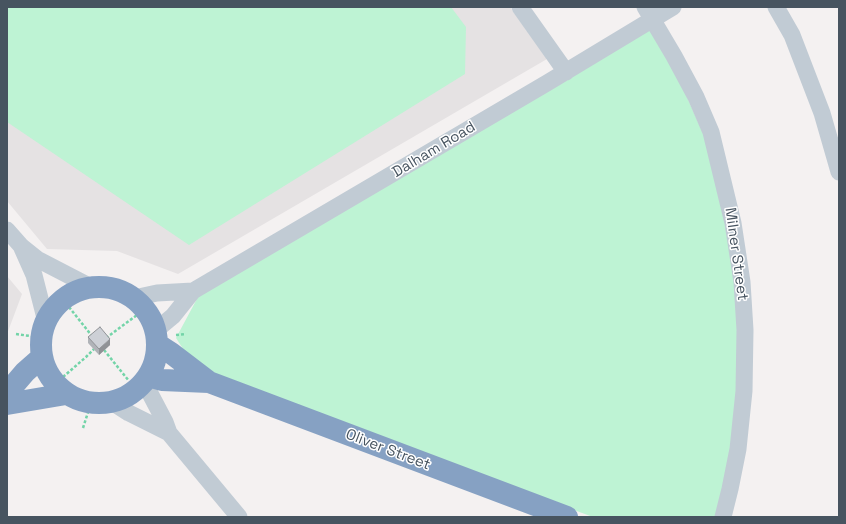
<!DOCTYPE html>
<style>
body{margin:0}
#map{position:relative;width:846px;height:524px;overflow:hidden;background:#f4f1f1;font-family:"Space Grotesk",sans-serif}
canvas{display:block}
.frame{position:absolute;inset:0;border:8px solid #475460;pointer-events:none}
</style>
<div id="map">
<canvas width="846" height="524"></canvas>
<div class="frame"></div>
</div>
<script>
const c = document.querySelector('canvas').getContext('2d');
c.lineJoin = 'round';
function fillPath(path, color) { c.fillStyle = color; c.fill(path, 'evenodd'); }
const toPath = rows => new Path2D(rows.map(r => 'M' + r).join(''));
function strokePath(path, color, width, dash) { c.strokeStyle = color; c.lineWidth = width; c.lineCap = dash ? 'butt' : 'round'; c.setLineDash(dash || []); c.stroke(path); }
function label(font, color, halo, rows, align = 'center') {
  c.font = font + ' "Space Grotesk",sans-serif'; c.lineWidth = 3; c.setLineDash([]); c.textBaseline = 'middle'; c.strokeStyle = halo; c.fillStyle = color; for (const [text, x, y, turn = 0] of rows) {
    c.save(); c.translate(x, y); c.rotate((+turn || 0) * Math.PI / 180); c.textAlign = isNaN(turn) ? turn : align; if (halo) c.strokeText(text, 0, 0); c.fillText(text, 0, 0); c.restore();
  }
}
fillPath(toPath([
 [7,7,510,7,547,59,178,274,117,251,47,249,7,201],
 [7,276,22,294,7,334]
]), '#e5e2e3');
fillPath(toPath([
 [7,7,451,7,466,27,465,74,189,245,7,122],
 [653,20,728,190,743,387,719,517,593,517,198,372,176,338,199,295]
]), '#bef3d4');
strokePath(toPath([
 [69,307,92,336],
 [16,334,51,339],
 [176,335,186,334],
 [106,338,137,315],
 [104,350,129,381],
 [63,377,86,357,94,349],
 [83,428,91,403,88,394]
]), '#73d4a8', 2.5, [3, 2]);
strokePath(toPath([
 [520,7,566,72],
 [645,7,674,56,696,97,711,132,733,223,742,282,745,330,744,391,738,449,730,489,723,517],
 [776,7,792,35,822,113,839,172],
 [7,230,22,247,37,259,91,287],
 [22,248,34,275,46,322],
 [134,298,157,293,193,291],
 [155,331,173,316,193,291,547,83,673,7],
 [144,382,165,422,169,433,239,517],
 [112,402,129,413,169,433]
]), '#c1cbd4', 17);
strokePath(toPath([
 '41 345a58 58 0 1 1 116 0a58 58 0 1 1-116 0Z',
 [157,344,171,353,209,382,567,517],
 [148,376,162,380,209,382],
 [7,393,25,372,42,357],
 [7,404,66,394]
]), '#86a1c3', 22);
fillPath(toPath([
 [88,337,110,345,99,355,88,343]
]), '#b0b3b8');
fillPath(toPath([
 [110,339,110,345,99,355,99,349]
]), '#909296');
const building = toPath([
 [100,327,110,339,99,349,88,337,100,327]
]);
fillPath(building, '#cdd0d6');
strokePath(building, '#909296', 1);
label('15px', '#475460', '#fff', [
 ["Dalham Road",434,150,-31],
 ["Milner Street",736,254,82],
 ["Oliver Street",388,450,21]
]);
</script>
